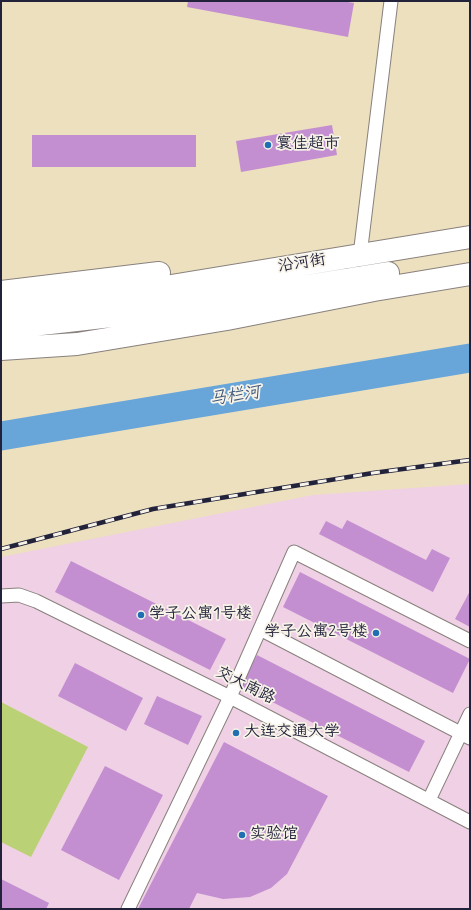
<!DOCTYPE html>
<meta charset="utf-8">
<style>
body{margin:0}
#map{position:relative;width:471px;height:910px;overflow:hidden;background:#ede0bf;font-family:Mynerve,sans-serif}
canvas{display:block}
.frame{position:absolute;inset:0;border:2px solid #22223b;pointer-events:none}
</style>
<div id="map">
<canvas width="471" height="910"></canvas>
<div class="frame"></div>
</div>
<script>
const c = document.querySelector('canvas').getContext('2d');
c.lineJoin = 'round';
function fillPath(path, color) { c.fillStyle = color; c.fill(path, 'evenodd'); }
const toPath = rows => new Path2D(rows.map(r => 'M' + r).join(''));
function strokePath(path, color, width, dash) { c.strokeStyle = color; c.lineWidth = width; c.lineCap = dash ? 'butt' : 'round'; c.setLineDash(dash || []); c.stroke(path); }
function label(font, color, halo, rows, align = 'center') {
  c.font = font + ' Mynerve,"LXGW WenKai TC",sans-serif'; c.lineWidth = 3.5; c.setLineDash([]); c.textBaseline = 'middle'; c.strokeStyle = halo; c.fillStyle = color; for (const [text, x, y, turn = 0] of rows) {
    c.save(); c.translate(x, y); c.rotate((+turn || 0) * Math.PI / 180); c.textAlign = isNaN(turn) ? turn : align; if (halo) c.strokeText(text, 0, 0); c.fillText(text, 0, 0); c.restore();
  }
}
fillPath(toPath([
 [470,484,470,909,1,909,1,557,313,495]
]), '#f0d0e4');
fillPath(toPath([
 [1,702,88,747,31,857,1,842]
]), '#bad176');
strokePath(toPath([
 [1,436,470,358]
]), '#68a6da', 29);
fillPath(toPath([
 [188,1,342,1,354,3,348,37,187,7],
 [332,125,337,155,241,172,236,141],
 [32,135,196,135,196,167,32,167],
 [347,520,426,560,432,549,450,558,433,592,319,534,326,521,342,529],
 [71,561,226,639,210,670,55,592],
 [300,572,470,659,453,693,283,607],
 [470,591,470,627,455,619],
 [257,655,425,741,409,772,241,686],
 [75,663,143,698,126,731,58,696],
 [157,696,202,716,188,745,144,724],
 [224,742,328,796,287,874,271,888,250,897,223,899,197,893,189,909,138,909],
 [105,766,163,795,119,880,61,850],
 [1,879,49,903,46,909,1,909]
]), '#c38fd1');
const minor = toPath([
 [361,247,391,1],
 [1,596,19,595,36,601,230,697,470,822],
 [260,629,470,738],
 [429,800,470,714],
 [128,909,230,697,294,552,470,641]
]);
const trunk = toPath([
 [1,292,159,273],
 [1,314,470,237],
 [6,328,138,313,388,273],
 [1,349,77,344,227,319,374,290,470,274]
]);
strokePath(minor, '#88817d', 15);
strokePath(trunk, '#88817d', 24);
strokePath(minor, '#fff', 13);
strokePath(trunk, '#fff', 22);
const rail = toPath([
 [1,549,153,509,373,473,470,460]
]);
strokePath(rail, '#22223b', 4.5);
strokePath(rail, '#f7f3e8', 3, [9]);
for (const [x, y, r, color] of [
 [268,145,4,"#1f6fb2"],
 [141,615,4,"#1f6fb2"],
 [376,633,4,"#1f6fb2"],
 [236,733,4,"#1f6fb2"],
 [242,835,4,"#1f6fb2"]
]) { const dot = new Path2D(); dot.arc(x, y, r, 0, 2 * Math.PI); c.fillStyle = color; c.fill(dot); strokePath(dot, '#f7f3e8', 1.5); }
label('16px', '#22223b', '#f7f3e8', [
 ["寰佳超市",276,145],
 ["学子公寓1号楼",149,615],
 ["学子公寓2号楼",368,633,"right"],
 ["大连交通大学",244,733],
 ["实验馆",250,835]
], 'left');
label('16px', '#22223b', '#f7f3e8', [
 ["沿河街",302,264,-9],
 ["交大南路",245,686,27]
]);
label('italic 17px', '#3e577b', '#f7f3e8', [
 ["马栏河",235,397,-9]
]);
</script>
